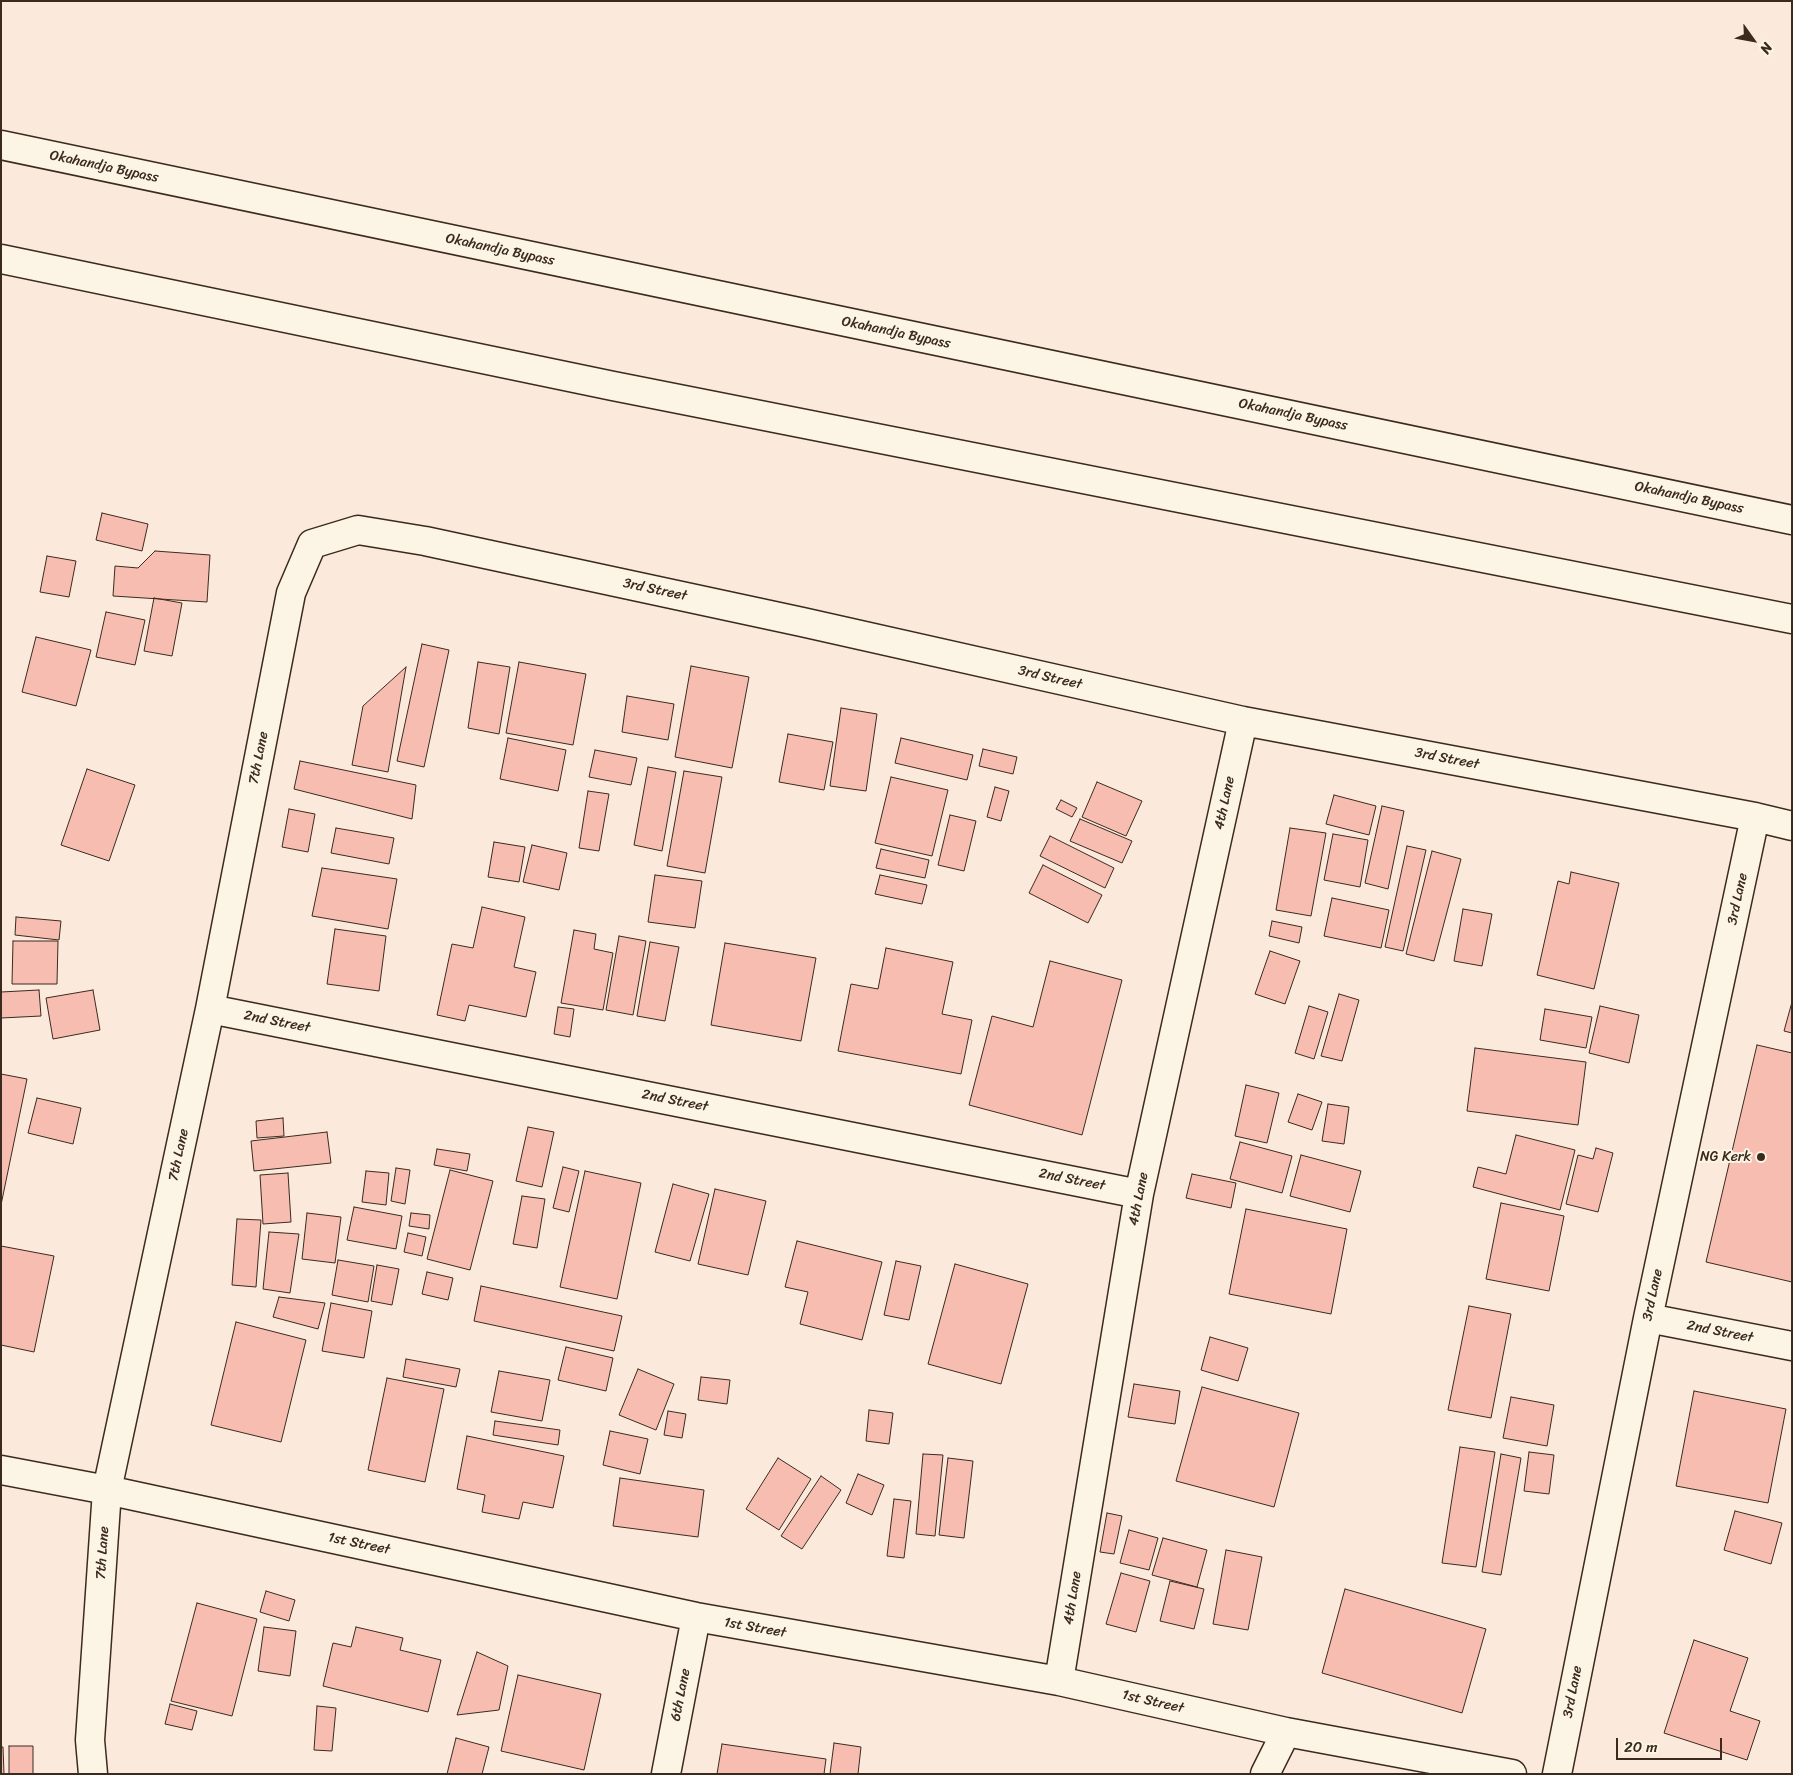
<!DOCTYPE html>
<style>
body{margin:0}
#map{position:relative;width:1793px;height:1775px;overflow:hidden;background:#fbeadb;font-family:Sriracha,sans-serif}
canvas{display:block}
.frame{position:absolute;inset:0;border:2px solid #3b2a1e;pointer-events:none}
.north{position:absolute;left:1728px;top:15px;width:50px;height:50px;-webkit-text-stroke:4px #fcf5e5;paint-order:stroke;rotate:122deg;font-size:14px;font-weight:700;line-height:20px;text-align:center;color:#3b2a1e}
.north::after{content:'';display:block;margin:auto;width:18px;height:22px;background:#3b2a1e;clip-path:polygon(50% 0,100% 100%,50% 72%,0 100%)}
.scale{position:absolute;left:1616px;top:1738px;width:106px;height:22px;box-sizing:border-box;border:2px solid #3b2a1e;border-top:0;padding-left:6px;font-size:15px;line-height:18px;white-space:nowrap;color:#3b2a1e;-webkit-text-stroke:4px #fcf5e5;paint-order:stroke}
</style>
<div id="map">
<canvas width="1793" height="1775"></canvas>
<div class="frame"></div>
<div class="north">N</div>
<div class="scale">20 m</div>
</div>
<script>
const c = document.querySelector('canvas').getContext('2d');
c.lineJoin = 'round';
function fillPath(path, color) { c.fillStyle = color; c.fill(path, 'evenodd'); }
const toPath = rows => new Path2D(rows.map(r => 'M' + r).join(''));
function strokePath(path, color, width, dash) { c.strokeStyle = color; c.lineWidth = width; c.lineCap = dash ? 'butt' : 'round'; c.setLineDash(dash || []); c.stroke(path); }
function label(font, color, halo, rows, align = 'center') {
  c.font = font + ' Sriracha,sans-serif'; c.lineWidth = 4; c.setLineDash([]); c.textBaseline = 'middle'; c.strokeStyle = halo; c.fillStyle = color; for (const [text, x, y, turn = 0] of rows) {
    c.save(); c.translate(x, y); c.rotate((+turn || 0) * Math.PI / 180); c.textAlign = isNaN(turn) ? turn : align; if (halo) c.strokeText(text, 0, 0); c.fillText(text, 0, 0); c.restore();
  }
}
const building = toPath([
 [102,513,148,524,142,551,96,540,102,513],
 [155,551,210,555,207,602,113,596,115,566,138,568,155,551],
 [47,556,76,561,69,597,40,592,47,556],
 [154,598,182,603,172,656,144,651,154,598],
 [106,612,145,620,135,665,96,657,106,612],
 [36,637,91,650,76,706,22,692,36,637],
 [422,644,449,650,424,767,397,761,422,644],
 [478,662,510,667,499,734,468,728,478,662],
 [519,662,586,674,573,745,506,733,519,662],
 [691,666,749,677,732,768,675,757,691,666],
 [406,667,388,772,352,765,363,706,406,667],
 [627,696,674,704,668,740,622,732,627,696],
 [841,708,877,714,866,791,830,786,841,708],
 [788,734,833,742,824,790,779,782,788,734],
 [508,738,566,750,558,791,500,779,508,738],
 [901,738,973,755,967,780,895,763,901,738],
 [983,749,1017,757,1013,774,979,766,983,749],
 [595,750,637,758,631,785,589,777,595,750],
 [300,761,416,785,412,819,294,789,300,761],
 [648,767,676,772,662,851,634,845,648,767],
 [87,769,135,785,109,861,61,845,87,769],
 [684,771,722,777,705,873,667,866,684,771],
 [891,777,948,790,932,856,875,843,891,777],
 [1097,782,1142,801,1126,836,1082,817,1097,782],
 [995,787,1009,791,1001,821,987,817,995,787],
 [588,791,609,794,599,851,579,848,588,791],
 [1334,795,1376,806,1369,835,1326,824,1334,795],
 [1061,800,1077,808,1072,817,1056,809,1061,800],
 [1382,806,1404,811,1388,889,1365,883,1382,806],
 [289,809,315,814,308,852,282,847,289,809],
 [950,815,976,821,964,871,938,865,950,815],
 [1080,819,1132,841,1122,863,1070,841,1080,819],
 [336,828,394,838,389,864,331,853,336,828],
 [1290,828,1326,833,1311,916,1276,910,1290,828],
 [1333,834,1368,840,1360,887,1324,880,1333,834],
 [1050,836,1114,868,1105,888,1040,856,1050,836],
 [494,842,525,847,519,882,488,877,494,842],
 [532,845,567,853,559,890,523,882,532,845],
 [1407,846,1426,850,1403,951,1385,947,1407,846],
 [881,849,929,860,925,878,876,868,881,849],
 [1432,851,1461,859,1434,961,1406,954,1432,851],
 [1043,865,1102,895,1088,923,1029,893,1043,865],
 [322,868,397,879,388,929,312,916,322,868],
 [1571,872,1619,883,1594,989,1537,975,1558,881,1569,884,1571,872],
 [655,875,702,881,695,928,648,922,655,875],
 [880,875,927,885,922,904,875,894,880,875],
 [1332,898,1389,910,1381,948,1324,936,1332,898],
 [482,907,525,917,514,967,536,972,526,1017,469,1005,465,1021,437,1015,452,944,473,948,482,907],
 [1463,909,1492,914,1482,966,1454,961,1463,909],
 [16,917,61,921,59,940,15,935,16,917],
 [1272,921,1302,927,1299,943,1269,936,1272,921],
 [335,929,386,936,379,991,327,984,335,929],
 [574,930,596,934,594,949,613,953,603,1010,561,1003,574,930],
 [619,936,646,941,633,1015,606,1010,619,936],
 [13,941,58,941,57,984,12,984,13,941],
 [650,942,679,947,665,1021,637,1016,650,942],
 [725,943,816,958,801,1041,711,1025,725,943],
 [886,948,953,962,942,1014,972,1020,961,1074,838,1051,851,984,878,989,886,948],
 [1270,951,1300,961,1285,1004,1255,994,1270,951],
 [1050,961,1122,980,1082,1135,969,1105,992,1016,1033,1027,1050,961],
 [39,990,41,1016,1,1018,1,992,39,990],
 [93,990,100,1030,53,1039,46,998,93,990],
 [1339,994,1359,1000,1342,1061,1321,1056,1339,994],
 [1792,1002,1792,1033,1784,1031,1792,1002],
 [1309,1006,1328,1012,1314,1059,1295,1053,1309,1006],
 [1600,1006,1639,1015,1629,1063,1589,1053,1600,1006],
 [558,1007,574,1009,570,1037,554,1034,558,1007],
 [1545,1009,1592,1017,1586,1048,1540,1040,1545,1009],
 [1757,1045,1792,1053,1792,1282,1706,1262,1757,1045],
 [1475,1048,1586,1062,1578,1125,1467,1111,1475,1048],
 [1,1074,27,1079,1,1205,1,1074],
 [1246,1085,1279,1093,1267,1143,1235,1136,1246,1085],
 [1298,1094,1322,1102,1312,1130,1288,1122,1298,1094],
 [37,1098,81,1108,73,1144,28,1133,37,1098],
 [1328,1104,1349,1107,1344,1144,1322,1141,1328,1104],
 [283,1118,284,1136,257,1138,256,1121,283,1118],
 [528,1127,554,1132,542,1187,516,1181,528,1127],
 [327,1132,331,1163,254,1171,251,1141,327,1132],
 [1516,1135,1575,1150,1560,1210,1473,1187,1478,1167,1506,1174,1516,1135],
 [1240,1142,1292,1156,1282,1193,1230,1179,1240,1142],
 [1596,1148,1613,1153,1598,1212,1566,1204,1578,1155,1593,1159,1596,1148],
 [437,1149,470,1154,467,1171,434,1165,437,1149],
 [1301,1155,1361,1171,1350,1212,1290,1196,1301,1155],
 [563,1167,579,1171,569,1212,553,1208,563,1167],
 [396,1168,410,1170,405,1204,391,1201,396,1168],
 [450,1170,493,1181,470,1270,427,1259,450,1170],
 [366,1171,389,1173,386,1205,362,1202,366,1171],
 [585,1171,641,1183,617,1299,560,1287,585,1171],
 [288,1173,291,1222,263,1224,260,1175,288,1173],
 [1192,1174,1236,1183,1231,1208,1186,1198,1192,1174],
 [673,1184,709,1194,690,1261,655,1252,673,1184],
 [715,1189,766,1201,748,1275,698,1264,715,1189],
 [522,1196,545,1199,537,1248,513,1244,522,1196],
 [1501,1203,1564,1216,1549,1291,1486,1279,1501,1203],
 [354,1207,402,1216,396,1249,347,1240,354,1207],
 [1246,1209,1347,1229,1331,1314,1229,1294,1246,1209],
 [307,1213,341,1217,335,1263,302,1259,307,1213],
 [411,1213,430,1215,429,1229,409,1226,411,1213],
 [237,1219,261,1220,256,1287,232,1285,237,1219],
 [269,1232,299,1234,290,1293,263,1289,269,1232],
 [408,1233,426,1237,422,1256,404,1252,408,1233],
 [797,1241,882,1262,862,1340,800,1324,808,1292,785,1287,797,1241],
 [1,1246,54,1256,34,1352,1,1345,1,1246],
 [338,1260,374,1266,368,1302,332,1295,338,1260],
 [896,1261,921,1266,909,1320,884,1315,896,1261],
 [955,1264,1028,1284,1001,1384,928,1364,955,1264],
 [377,1265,399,1269,392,1305,371,1301,377,1265],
 [427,1272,453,1278,448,1300,422,1294,427,1272],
 [481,1286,622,1316,614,1351,474,1321,481,1286],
 [279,1297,325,1303,318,1329,273,1317,279,1297],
 [331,1303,372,1311,364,1358,322,1351,331,1303],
 [1469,1306,1511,1314,1491,1418,1448,1410,1469,1306],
 [236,1322,306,1340,281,1442,211,1425,236,1322],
 [1210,1337,1248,1348,1238,1381,1201,1370,1210,1337],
 [566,1347,613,1358,606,1391,558,1380,566,1347],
 [406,1359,460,1369,456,1387,403,1377,406,1359],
 [638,1369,674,1384,656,1430,619,1415,638,1369],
 [499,1371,550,1380,542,1421,491,1412,499,1371],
 [701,1377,730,1380,727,1404,698,1400,701,1377],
 [387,1378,444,1389,425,1482,368,1470,387,1378],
 [1134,1384,1180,1391,1175,1424,1128,1417,1134,1384],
 [1202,1387,1299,1413,1274,1507,1176,1481,1202,1387],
 [1694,1391,1786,1409,1768,1503,1676,1486,1694,1391],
 [1511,1397,1554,1405,1547,1446,1503,1438,1511,1397],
 [869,1410,893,1413,889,1444,866,1441,869,1410],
 [668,1411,686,1414,682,1438,664,1435,668,1411],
 [495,1421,560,1430,558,1445,493,1435,495,1421],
 [610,1431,648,1439,640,1474,603,1465,610,1431],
 [467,1436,564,1456,553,1508,523,1502,519,1519,482,1512,485,1495,457,1489,467,1436],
 [1460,1447,1495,1452,1476,1567,1442,1563,1460,1447],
 [1529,1452,1554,1455,1549,1494,1524,1491,1529,1452],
 [923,1454,943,1455,935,1536,916,1534,923,1454],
 [1501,1454,1521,1458,1501,1575,1482,1572,1501,1454],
 [778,1458,811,1479,779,1530,746,1509,778,1458],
 [948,1458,973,1461,964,1538,939,1535,948,1458],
 [858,1474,884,1485,872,1515,846,1503,858,1474],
 [821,1476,841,1490,802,1549,781,1536,821,1476],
 [620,1478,704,1490,698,1537,613,1526,620,1478],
 [894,1499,911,1501,904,1558,887,1556,894,1499],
 [1735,1511,1782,1523,1771,1564,1724,1550,1735,1511],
 [1107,1513,1122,1516,1114,1554,1100,1552,1107,1513],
 [1129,1530,1158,1538,1149,1570,1120,1563,1129,1530],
 [1163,1538,1207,1550,1197,1587,1152,1575,1163,1538],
 [1226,1550,1262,1557,1248,1630,1213,1624,1226,1550],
 [1121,1573,1150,1581,1136,1632,1106,1624,1121,1573],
 [1170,1581,1204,1589,1194,1629,1160,1621,1170,1581],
 [1345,1589,1486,1629,1462,1713,1322,1673,1345,1589],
 [266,1591,295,1600,289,1621,260,1612,266,1591],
 [197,1603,257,1619,232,1716,171,1701,197,1603],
 [264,1627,296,1631,290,1676,258,1671,264,1627],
 [356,1627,403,1638,400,1650,441,1660,428,1712,323,1686,333,1643,351,1647,356,1627],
 [1694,1640,1748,1658,1730,1711,1760,1721,1747,1760,1664,1733,1694,1640],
 [477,1652,508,1666,499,1710,457,1715,477,1652],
 [518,1675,601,1694,584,1770,501,1751,518,1675],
 [170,1704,197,1711,192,1730,165,1724,170,1704],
 [317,1706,336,1708,332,1751,314,1750,317,1706],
 [456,1738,489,1747,482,1774,447,1774,456,1738],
 [834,1743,861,1747,858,1774,830,1774,834,1743],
 [722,1744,826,1759,824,1774,717,1774,722,1744],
 [9,1746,33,1746,33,1774,9,1774,9,1746],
 [1,1747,3,1747,4,1774,1,1774,1,1747]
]);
fillPath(building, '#f8bdb1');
strokePath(building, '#3b2a1e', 1);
const minor = toPath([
 [210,1009,1139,1194],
 [1648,1318,1792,1346],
 [1,1470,107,1490,696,1617,1059,1681,1286,1732,1512,1774],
 [1059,1681,1139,1194,1243,721],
 [93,1774,90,1740,107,1490,210,1009,291,593,312,544,358,530,425,541,802,622,1243,721,1755,817,1792,826],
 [666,1774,696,1617],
 [1265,1774,1286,1732],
 [1557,1774,1648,1318,1755,817]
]);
const trunk = toPath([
 [1,145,1792,520],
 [1,259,613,386,1792,619]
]);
strokePath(minor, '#3b2a1e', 31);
strokePath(trunk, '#3b2a1e', 31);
strokePath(minor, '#fcf5e5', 28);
strokePath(trunk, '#fcf5e5', 28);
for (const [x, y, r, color] of [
 [1761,1157,5,"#3b2a1e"]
]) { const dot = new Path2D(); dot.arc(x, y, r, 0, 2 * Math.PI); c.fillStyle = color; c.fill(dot); strokePath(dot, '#fcf5e5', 2); }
label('14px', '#3b2a1e', '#fcf5e5', [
 ["Okahandja Bypass",104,167,12],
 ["Okahandja Bypass",500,250,12],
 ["Okahandja Bypass",896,333,12],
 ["Okahandja Bypass",1293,415,12],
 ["Okahandja Bypass",1689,498,12],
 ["3rd Street",655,590,12],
 ["3rd Street",1050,678,13],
 ["7th Lane",259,758,-79],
 ["3rd Street",1447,759,11],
 ["4th Lane",1225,803,-78],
 ["3rd Lane",1738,899,-78],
 ["2nd Street",277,1022,11],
 ["2nd Street",675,1101,11],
 ["7th Lane",179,1155,-78],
 ["2nd Street",1072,1180,11],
 ["4th Lane",1139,1199,-79],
 ["3rd Lane",1653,1295,-78],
 ["2nd Street",1720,1332,11],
 ["1st Street",359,1544,12],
 ["7th Lane",103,1553,-86],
 ["4th Lane",1073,1598,-81],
 ["1st Street",755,1628,10],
 ["3rd Lane",1573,1692,-79],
 ["6th Lane",681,1695,-79],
 ["1st Street",1153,1702,13]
]);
label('14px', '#3b2a1e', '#fcf5e5', [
 ["NG Kerk",1751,1157]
], 'right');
</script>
